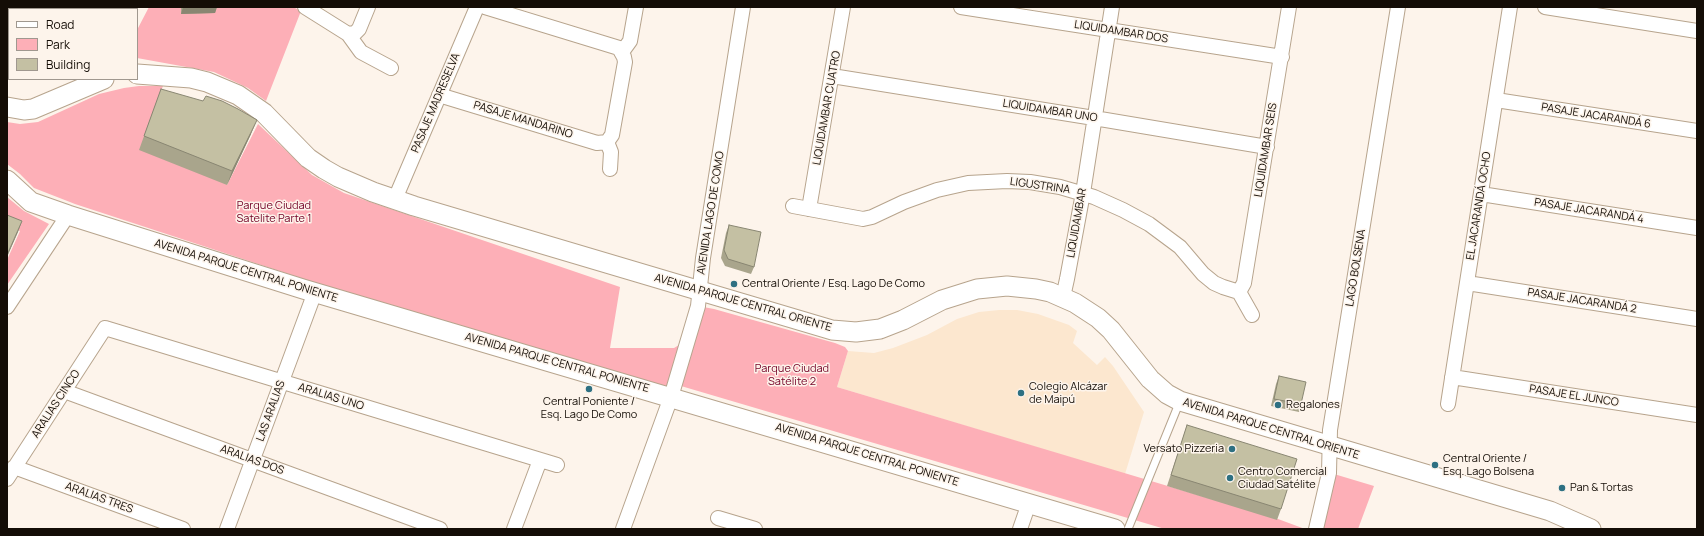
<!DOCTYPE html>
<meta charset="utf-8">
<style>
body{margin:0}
#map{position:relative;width:1704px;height:536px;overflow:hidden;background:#fdf4eb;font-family:Manrope,sans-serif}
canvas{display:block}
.frame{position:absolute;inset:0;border:8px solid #140d06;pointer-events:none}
.legend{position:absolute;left:8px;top:8px;width:130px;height:72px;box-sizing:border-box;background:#fdf4eb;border:1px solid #a0988f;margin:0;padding:5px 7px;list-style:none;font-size:12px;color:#140d06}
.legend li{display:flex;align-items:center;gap:8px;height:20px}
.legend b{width:20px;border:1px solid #a0988f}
</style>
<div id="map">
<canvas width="1704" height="536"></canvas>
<div class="frame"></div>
<ul class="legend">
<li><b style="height:5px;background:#fff"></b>Road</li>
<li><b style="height:11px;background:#fdafb7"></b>Park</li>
<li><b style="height:11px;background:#c4c0a3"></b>Building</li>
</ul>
</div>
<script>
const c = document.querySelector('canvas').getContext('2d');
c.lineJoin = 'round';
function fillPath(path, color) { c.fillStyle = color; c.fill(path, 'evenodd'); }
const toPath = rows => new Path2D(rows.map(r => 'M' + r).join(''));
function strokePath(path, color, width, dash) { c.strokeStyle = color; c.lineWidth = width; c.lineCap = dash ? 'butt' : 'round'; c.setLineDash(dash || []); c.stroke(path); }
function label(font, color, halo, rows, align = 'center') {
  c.font = font + ' Manrope,sans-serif'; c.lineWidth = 3; c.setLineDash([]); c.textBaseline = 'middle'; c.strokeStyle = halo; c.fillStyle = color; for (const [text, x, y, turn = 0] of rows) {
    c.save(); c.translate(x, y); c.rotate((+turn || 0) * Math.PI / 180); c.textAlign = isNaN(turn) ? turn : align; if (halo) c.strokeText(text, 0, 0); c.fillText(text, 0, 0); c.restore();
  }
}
fillPath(toPath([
 [999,310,1017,310,1038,314,1069,325,1077,331,1073,343,1097,365,1105,357,1113,366,1144,412,1125,474,837,387,848,351,874,353,893,348,927,335,957,319,979,312]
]), '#fce7cf');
fillPath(toPath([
 [149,7,293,7,301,11,266,101,248,88,214,72,137,58,137,30],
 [139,86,163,86,156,103,227,185,258,124,312,175,344,193,620,287,610,348,674,348,679,345,668,389,310,281,75,204,34,188,20,174,7,164,7,122,20,124,38,122,99,94,124,88],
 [7,197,24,211,49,224,7,285,7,260,20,231,7,224],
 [698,306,714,309,835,343,845,347,848,351,837,387,1278,519,1305,529,1165,529,681,386],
 [1334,474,1374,486,1358,529,1321,529]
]), '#fdafb7');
const lane = toPath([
 [1128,529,1180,401]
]);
const street = toPath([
 [305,7,348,34,355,33,359,29,368,7],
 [961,7,1282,57],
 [1545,7,1697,31],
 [348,34,361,52,391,68],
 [622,52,630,41,636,7],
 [832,76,1094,118,1267,147],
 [439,95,597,143,607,142,612,135,625,62,624,57,619,48,485,7],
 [1496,100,1697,131],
 [607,142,611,152,610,169],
 [1481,194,1697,228],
 [395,199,477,7],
 [793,206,863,219,872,217,904,202,937,190,968,183,1007,181,1030,182,1060,187,1094,197,1123,210,1149,224,1180,247,1203,274,1214,283,1223,287,1239,292],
 [809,209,843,7],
 [1467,283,1697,319],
 [1239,292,1244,283,1289,7],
 [1239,292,1252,315],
 [1063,297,1067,279,1083,193,1112,7],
 [7,307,68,215],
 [1452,377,1697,415],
 [64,391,440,529],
 [1448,404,1510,7],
 [14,467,183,529],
 [7,479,105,328,557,465],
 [718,518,755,529],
 [227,529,315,292],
 [514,529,540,460],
 [623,529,671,397,698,306,703,258,743,7],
 [1020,529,1029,503],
 [1316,529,1329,473,1330,430,1398,7]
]);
const secondary = toPath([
 [137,74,191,78,207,82,238,95,264,113,308,158,324,169,338,177,373,192,414,206,832,330,856,332,880,329,903,320,942,300,977,289,1007,286,1036,289,1050,292,1075,303,1098,318,1111,330,1150,379,1167,394,1180,401,1550,511,1591,529],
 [7,107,24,110,33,109,104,79],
 [7,180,31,202,68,215,303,289,1115,529]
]);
strokePath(lane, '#b7a48d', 9);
strokePath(street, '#b7a48d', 16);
strokePath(secondary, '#b7a48d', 21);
strokePath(lane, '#fff', 7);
strokePath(street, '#fff', 14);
strokePath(secondary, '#fff', 19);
fillPath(toPath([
 [96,7,137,7,136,9,101,9],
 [181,7,217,7,215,13,181,14],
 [161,89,251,134,227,185,139,150],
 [729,225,754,267,751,274,725,266,721,258,726,233],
 [1279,376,1301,404,1299,412,1271,406,1276,384],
 [1187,425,1281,509,1277,520,1167,486]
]), '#a9a58c');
fillPath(toPath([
 [183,7,217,7,215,13,181,14],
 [257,120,251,134,227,185,232,171],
 [22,221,18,232,7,257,7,255]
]), '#898672');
const building = toPath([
 [161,89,203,101,206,96,222,101,238,109,257,120,232,171,144,136,161,89],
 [7,215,22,221,7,255,7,215],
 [729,225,761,232,754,267,728,259,724,250,729,225],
 [1279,376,1306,382,1301,404,1274,399,1279,376],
 [1187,425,1297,459,1281,509,1171,475,1187,425]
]);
fillPath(building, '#c4c0a3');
strokePath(building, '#898672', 1);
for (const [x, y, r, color] of [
 [734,284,4,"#2e7082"],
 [589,389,4,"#2e7082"],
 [1021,393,4,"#2e7082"],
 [1278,405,4,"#2e7082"],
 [1232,449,4,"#2e7082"],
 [1435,465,4,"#2e7082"],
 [1230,478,4,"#2e7082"],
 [1562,488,4,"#2e7082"]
]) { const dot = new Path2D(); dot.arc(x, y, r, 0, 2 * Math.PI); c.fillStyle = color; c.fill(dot); strokePath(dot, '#fdf4eb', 1.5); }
label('11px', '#140d06', '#fdf4eb', [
 ["LIQUIDAMBAR DOS",1121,32,9],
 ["PASAJE MADRESELVA",436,103,-67],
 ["LIQUIDAMBAR CUATRO",827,108,-80],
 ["LIQUIDAMBAR UNO",1050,111,9],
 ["PASAJE JACARANDÁ 6",1596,116,9],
 ["PASAJE MANDARINO",523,120,17],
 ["LIQUIDAMBAR SEIS",1266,150,-81],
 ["LIGUSTRINA",1040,186,8],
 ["EL JACARANDÁ OCHO",1479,206,-81],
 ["PASAJE JACARANDÁ 4",1589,211,9],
 ["AVENIDA LAGO DE COMO",711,213,-81],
 ["LIQUIDAMBAR",1077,223,-80],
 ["LAGO BOLSENA",1356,268,-81],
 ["AVENIDA PARQUE CENTRAL PONIENTE",246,271,17],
 ["PASAJE JACARANDÁ 2",1582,301,9],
 ["AVENIDA PARQUE CENTRAL ORIENTE",743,303,16],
 ["AVENIDA PARQUE CENTRAL PONIENTE",557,363,16],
 ["PASAJE EL JUNCO",1574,396,9],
 ["ARALIAS UNO",331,397,17],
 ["ARALIAS CINCO",56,404,-57],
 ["LAS ARALIAS",271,411,-70],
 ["AVENIDA PARQUE CENTRAL ORIENTE",1271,429,17],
 ["AVENIDA PARQUE CENTRAL PONIENTE",867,455,17],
 ["ARALIAS DOS",252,460,20],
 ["ARALIAS TRES",99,498,20]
]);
label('11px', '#730026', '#fdf4eb', [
 ["Parque Ciudad",274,206],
 ["Satelite Parte 1",274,219],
 ["Parque Ciudad",792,369],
 ["Satélite 2",792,382]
]);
label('11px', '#140d06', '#fdf4eb', [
 ["Central Oriente / Esq. Lago De Como",742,284],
 ["Colegio Alcázar",1029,387],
 ["de Maipú",1029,400],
 ["Central Poniente /",589,402,"center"],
 ["Esq. Lago De Como",589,415,"center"],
 ["Regalones",1286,405],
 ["Versato Pizzeria",1224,449,"right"],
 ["Central Oriente /",1443,459],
 ["Esq. Lago Bolsena",1443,472],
 ["Centro Comercial",1238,472],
 ["Ciudad Satélite",1238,485],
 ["Pan & Tortas",1570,488]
], 'left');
</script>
